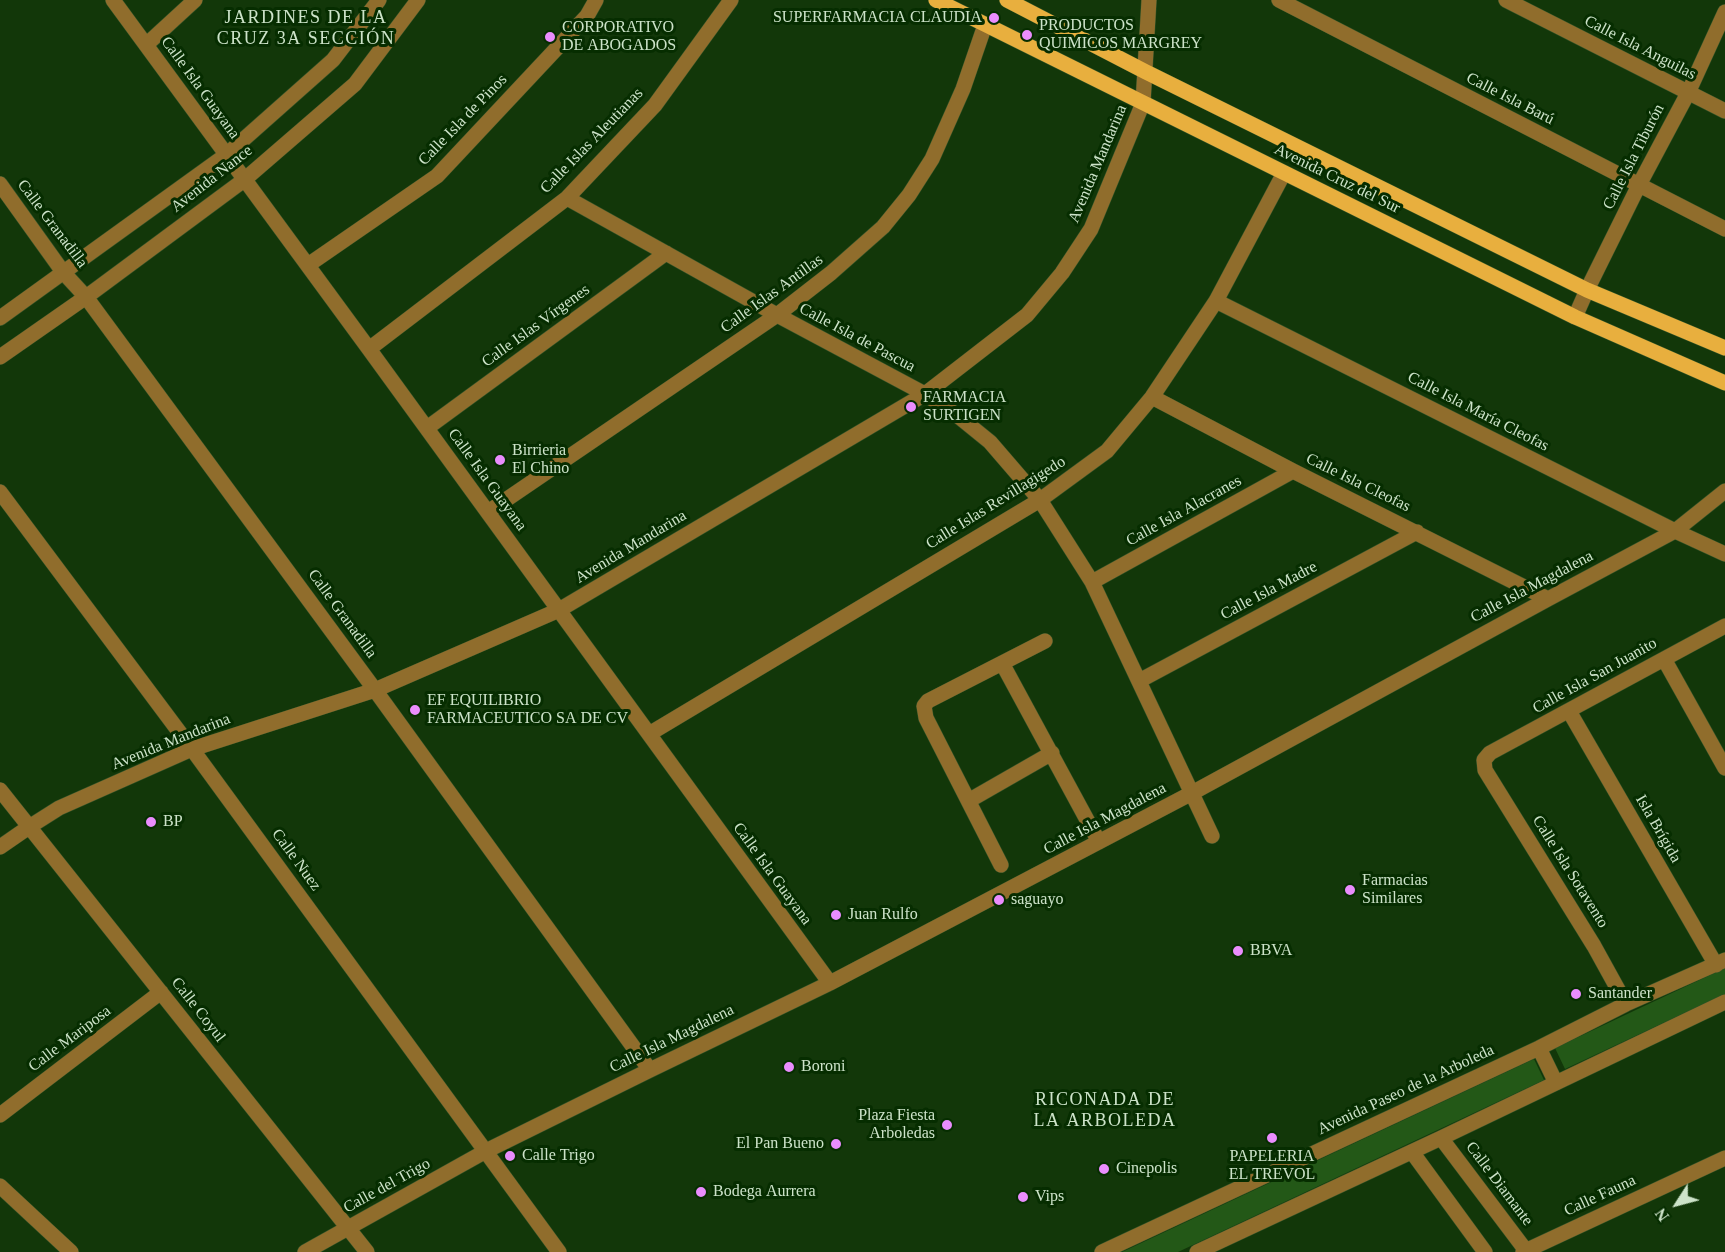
<!DOCTYPE html>
<meta charset="utf-8">
<style>
body{margin:0}
#map{position:relative;width:1725px;height:1252px;overflow:hidden;background:#123709;font-family:Georgia,serif}
canvas{display:block}
.north{position:absolute;left:1647px;top:1174px;width:60px;height:60px;-webkit-text-stroke:4px #062d00;paint-order:stroke;rotate:234deg;font-size:16px;font-weight:700;line-height:24px;text-align:center;color:#cde3c9}
.north::after{content:'';display:block;margin:auto;width:21px;height:27px;background:#cde3c9;clip-path:polygon(50% 0,100% 100%,50% 72%,0 100%)}
</style>
<div id="map">
<canvas width="1725" height="1252"></canvas>
<div class="north">N</div>
</div>
<script>
const c = document.querySelector('canvas').getContext('2d');
c.lineJoin = 'round';
function fillPath(path, color) { c.fillStyle = color; c.fill(path, 'evenodd'); }
const toPath = rows => new Path2D(rows.map(r => 'M' + r).join(''));
function strokePath(path, color, width, dash) { c.strokeStyle = color; c.lineWidth = width; c.lineCap = dash ? 'butt' : 'round'; c.setLineDash(dash || []); c.stroke(path); }
function label(font, color, halo, rows, align = 'center') {
  c.font = font + ' Georgia,serif'; c.lineWidth = 6; c.setLineDash([]); c.textBaseline = 'middle'; c.strokeStyle = halo; c.fillStyle = color; for (const [text, x, y, turn = 0] of rows) {
    c.save(); c.translate(x, y); c.rotate((+turn || 0) * Math.PI / 180); c.textAlign = isNaN(turn) ? turn : align; if (halo) c.strokeText(text, 0, 0); c.fillText(text, 0, 0); c.restore();
  }
}
fillPath(toPath([
 [1725,968,1725,994,1565,1069,1555,1048],
 [1534,1059,1544,1080,1178,1252,1122,1252]
]), '#235817');
const minor = toPath([
 [113,0,369,349,830,983],
 [1279,0,1725,229],
 [1506,0,1725,111],
 [146,45,195,0],
 [0,184,63,272,86,297,375,690,650,1070],
 [567,198,777,315,925,394,958,416,990,442,1040,500,1092,582,1212,836],
 [308,265,437,176,587,16,596,0],
 [1216,301,1675,531,1725,554],
 [1575,317,1587,290,1639,185,1688,93,1725,12],
 [0,318,226,155,333,60,379,0],
 [369,349,567,198,655,105,731,0],
 [0,357,86,297,244,180,355,84,418,0],
 [1152,397,1293,471,1548,599],
 [427,428,666,253],
 [0,492,192,749,559,1252],
 [488,512,777,315,831,273,883,227,909,195,932,159,963,89,985,25],
 [1092,582,1293,471],
 [1664,659,1725,768],
 [1002,663,1099,842],
 [1139,681,1417,532],
 [1569,711,1716,965],
 [649,734,1040,500,1107,451,1152,397,1216,301,1284,173],
 [0,790,367,1252],
 [970,800,1052,753],
 [0,847,29,827,59,808,192,749,375,690,559,610,925,394,1027,315,1062,273,1091,229,1143,103,1149,0],
 [1001,865,926,718,924,706,928,701,1045,641],
 [1626,1004,1594,946,1485,770,1484,760,1490,753,1725,626],
 [1539,1048,1556,1083],
 [0,1115,161,992],
 [1441,1138,1527,1252],
 [1412,1152,1485,1252],
 [0,1186,71,1252],
 [305,1252,486,1151,650,1070,830,983,1192,793,1548,599,1675,531,1725,491],
 [1102,1252,1539,1048,1626,1004,1725,960],
 [1197,1252,1441,1138,1725,1002],
 [1523,1252,1725,1158]
]);
const major = toPath([
 [936,0,1575,317,1725,383],
 [1007,0,1146,72,1587,290,1725,348]
]);
strokePath(minor, '#305328', 16);
strokePath(major, '#305328', 16);
strokePath(minor, '#906d2c', 15);
strokePath(major, '#e8af3e', 15);
for (const [x, y, r, color] of [
 [994,18,6,"#ea8dfd"],
 [1027,35,6,"#ea8dfd"],
 [550,37,6,"#ea8dfd"],
 [911,407,6,"#ea8dfd"],
 [500,460,6,"#ea8dfd"],
 [415,710,6,"#ea8dfd"],
 [151,822,6,"#ea8dfd"],
 [1350,890,6,"#ea8dfd"],
 [999,900,6,"#ea8dfd"],
 [836,915,6,"#ea8dfd"],
 [1238,951,6,"#ea8dfd"],
 [1576,994,6,"#ea8dfd"],
 [789,1067,6,"#ea8dfd"],
 [947,1125,6,"#ea8dfd"],
 [1272,1138,6,"#ea8dfd"],
 [836,1144,6,"#ea8dfd"],
 [510,1156,6,"#ea8dfd"],
 [1104,1169,6,"#ea8dfd"],
 [701,1192,6,"#ea8dfd"],
 [1023,1197,6,"#ea8dfd"]
]) { const dot = new Path2D(); dot.arc(x, y, r, 0, 2 * Math.PI); c.fillStyle = color; c.fill(dot); strokePath(dot, '#062d00', 2); }
label('16px', '#cde3c9', '#062d00', [
 ["SUPERFARMACIA CLAUDIA",982,18,"right"],
 ["PRODUCTOS",1039,26],
 ["QUIMICOS MARGREY",1039,44],
 ["CORPORATIVO",562,28],
 ["DE ABOGADOS",562,46],
 ["FARMACIA",923,398],
 ["SURTIGEN",923,416],
 ["Birrieria",512,451],
 ["El Chino",512,469],
 ["EF EQUILIBRIO",427,701],
 ["FARMACEUTICO SA DE CV",427,719],
 ["BP",163,822],
 ["Farmacias",1362,881],
 ["Similares",1362,899],
 ["saguayo",1011,900],
 ["Juan Rulfo",848,915],
 ["BBVA",1250,951],
 ["Santander",1588,994],
 ["Boroni",801,1067],
 ["Plaza Fiesta",935,1116,"right"],
 ["Arboledas",935,1134,"right"],
 ["El Pan Bueno",824,1144,"right"],
 ["Calle Trigo",522,1156],
 ["PAPELERIA",1272,1157,"center"],
 ["EL TREVOL",1272,1175,"center"],
 ["Cinepolis",1116,1169],
 ["Bodega Aurrera",713,1192],
 ["Vips",1035,1197]
], 'left');
label('16px', '#cde3c9', '#062d00', [
 ["Calle Isla Anguilas",1640,48,27],
 ["Calle Isla Guayana",200,88,54],
 ["Calle Isla Barú",1510,99,27],
 ["Calle Isla de Pinos",463,120,-46],
 ["Calle Islas Aleutianas",592,141,-46],
 ["Calle Isla Tiburón",1634,157,-63],
 ["Avenida Mandarina",1098,164,-67],
 ["Avenida Nance",212,179,-38],
 ["Avenida Cruz del Sur",1337,179,26],
 ["Calle Granadilla",52,224,53],
 ["Calle Islas Antillas",772,294,-36],
 ["Calle Islas Vírgenes",536,326,-36],
 ["Calle Isla de Pascua",857,338,28],
 ["Calle Isla María Cleofas",1478,412,27],
 ["Calle Isla Guayana",487,480,54],
 ["Calle Isla Cleofas",1358,483,26],
 ["Calle Islas Revillagigedo",996,503,-32],
 ["Calle Isla Alacranes",1184,511,-29],
 ["Avenida Mandarina",631,547,-31],
 ["Calle Isla Magdalena",1532,587,-28],
 ["Calle Isla Madre",1269,591,-28],
 ["Calle Granadilla",342,614,54],
 ["Calle Isla San Juanito",1595,676,-29],
 ["Avenida Mandarina",171,742,-22],
 ["Calle Isla Magdalena",1105,819,-28],
 ["Isla Brígida",1658,829,60],
 ["Calle Nuez",296,860,54],
 ["Calle Isla Sotavento",1570,872,58],
 ["Calle Isla Guayana",772,874,54],
 ["Calle Coyul",198,1010,52],
 ["Calle Mariposa",70,1039,-37],
 ["Calle Isla Magdalena",672,1039,-26],
 ["Avenida Paseo de la Arboleda",1406,1090,-25],
 ["Calle Diamante",1499,1184,53],
 ["Calle del Trigo",387,1186,-29],
 ["Calle Fauna",1600,1196,-25]
]);
c.letterSpacing = '1.5px';
label('18px', '#cde3c9', '#062d00', [
 ["JARDINES DE LA",306,18],
 ["CRUZ 3A SECCIÓN",306,39],
 ["RICONADA DE",1105,1100],
 ["LA ARBOLEDA",1105,1121]
]);
c.letterSpacing = '0px';
</script>
